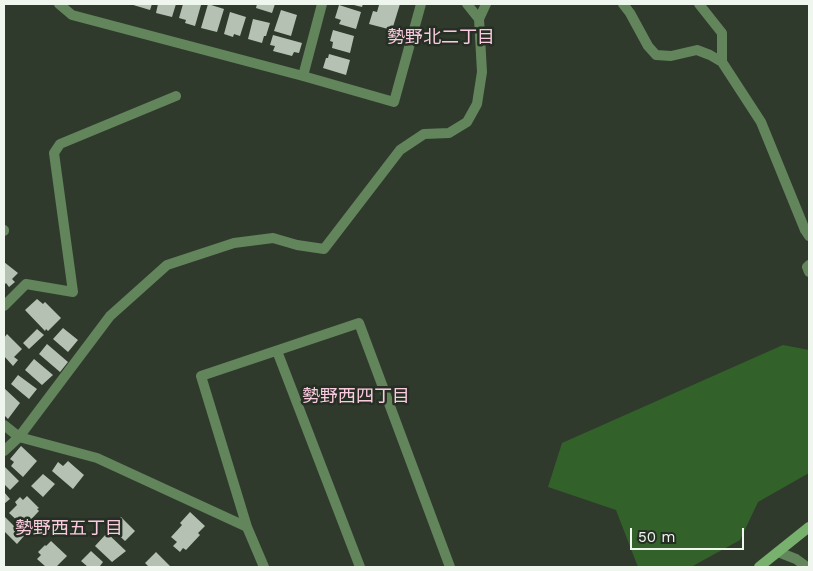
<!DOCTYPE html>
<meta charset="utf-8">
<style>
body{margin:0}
#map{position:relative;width:813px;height:571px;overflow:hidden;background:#2f3a2d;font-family:"Work Sans",sans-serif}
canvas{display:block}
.frame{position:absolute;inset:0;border:5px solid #eff6ee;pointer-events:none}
.scale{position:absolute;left:630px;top:528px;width:114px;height:22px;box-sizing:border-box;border:2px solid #eff6ee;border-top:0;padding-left:6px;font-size:15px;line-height:18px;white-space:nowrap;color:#eff6ee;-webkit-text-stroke:4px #252f23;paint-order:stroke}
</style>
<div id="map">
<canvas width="813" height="571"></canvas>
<div class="frame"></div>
<div class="scale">50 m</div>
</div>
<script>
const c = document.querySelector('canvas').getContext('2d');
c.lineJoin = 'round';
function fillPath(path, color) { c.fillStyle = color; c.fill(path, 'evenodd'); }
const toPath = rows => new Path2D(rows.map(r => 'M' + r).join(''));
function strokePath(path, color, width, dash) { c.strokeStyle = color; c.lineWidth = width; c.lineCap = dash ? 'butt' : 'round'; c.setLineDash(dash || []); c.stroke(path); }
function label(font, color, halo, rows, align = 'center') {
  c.font = font + ' "Work Sans","Noto Sans JP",sans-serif'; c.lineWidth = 5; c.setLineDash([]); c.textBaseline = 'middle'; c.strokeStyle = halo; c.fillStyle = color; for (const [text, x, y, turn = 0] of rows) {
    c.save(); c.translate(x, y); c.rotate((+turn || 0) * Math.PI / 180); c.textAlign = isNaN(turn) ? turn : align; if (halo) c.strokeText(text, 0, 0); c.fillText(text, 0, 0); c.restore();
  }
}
fillPath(toPath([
 [783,345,809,350,809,473,758,502,740,540,691,567,638,567,616,510,548,487,562,443]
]), '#326229');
fillPath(toPath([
 [130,4,152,4,150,10],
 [158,4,176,4,172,17,156,13],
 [183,4,201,5,195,26,185,23,186,20,179,18],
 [208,4,224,9,217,32,201,28],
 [257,4,275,4,272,13,256,8],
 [350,4,363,4,362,7],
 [375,4,400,4,392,30,369,24,373,11,377,12,379,5],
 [339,5,361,12,356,29,339,24,341,20,335,18],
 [281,10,297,15,291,36,274,31],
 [230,12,246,17,240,36,234,34,233,37,224,34],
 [253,19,270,23,266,36,264,36,262,43,248,39],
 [333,30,354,36,350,53,332,48,333,42,330,41],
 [273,35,302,43,299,53,294,52,292,56,273,51,275,46,270,45],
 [329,54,350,60,346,75,323,68,326,58,328,58],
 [4,262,18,273,12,279,15,282,9,287,6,283,4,285],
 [37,299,43,304,45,302,61,318,48,331,46,329,45,331,25,310],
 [63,328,78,340,68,352,53,339],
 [37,329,44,335,29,349,23,343],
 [7,334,22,349,14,357,18,360,13,366,4,356,4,338],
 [47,344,68,362,60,372,39,354],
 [34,359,53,375,42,385,25,370],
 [18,375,37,389,29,399,11,384],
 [4,388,20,403,8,419,4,415],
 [21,446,37,461,23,477,11,466,14,462,10,459],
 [68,461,84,475,73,489,52,471,58,462,63,466],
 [4,466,19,481,10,490,4,484],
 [43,474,55,484,43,497,31,486],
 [4,492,10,499,4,504],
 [27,496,39,508,37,509,39,511,24,527,9,513,17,505,15,502,20,497,23,500],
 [190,512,205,526,198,533,200,535,186,550,183,548,180,552,173,546,177,542,171,537,182,525,180,523],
 [4,516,24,536,17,544,4,531],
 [121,517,135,531,125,541,111,528],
 [107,533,126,551,112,562,95,546],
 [51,541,67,556,56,567,46,567,37,559,41,555,38,552,45,545,46,546],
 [91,551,103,562,100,566,101,567,88,567,81,561],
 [156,552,171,567,149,567,145,563]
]), '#b5c2b3');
strokePath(toPath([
 [59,4,72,15,303,76,394,102,421,4],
 [623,4,630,13,648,46,656,55,671,56,697,50,710,55,722,62],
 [699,4,722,33,722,62,761,122,805,230,809,236],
 [479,19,486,4],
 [303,76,322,4],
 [4,230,4,231],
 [809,265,807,267,809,272],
 [4,306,26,284,73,292,54,153,60,144,176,96],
 [277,351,360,567],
 [4,425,19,437,97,458,247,527],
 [4,451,19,437,110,316,167,265,234,243,273,238,297,245,324,249,400,150,424,134,449,133,467,122,477,104,482,72,479,19,467,4],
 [778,552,796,559,807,567],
 [264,567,247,527,201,376,359,323,450,567]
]), '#62855b', 10);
strokePath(toPath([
 [759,567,809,527]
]), '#78b06e', 10);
label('18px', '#facadf', '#252f23', [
 ["勢野北二丁目",441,38],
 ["勢野西四丁目",356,397],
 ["勢野西五丁目",69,529]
]);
</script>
